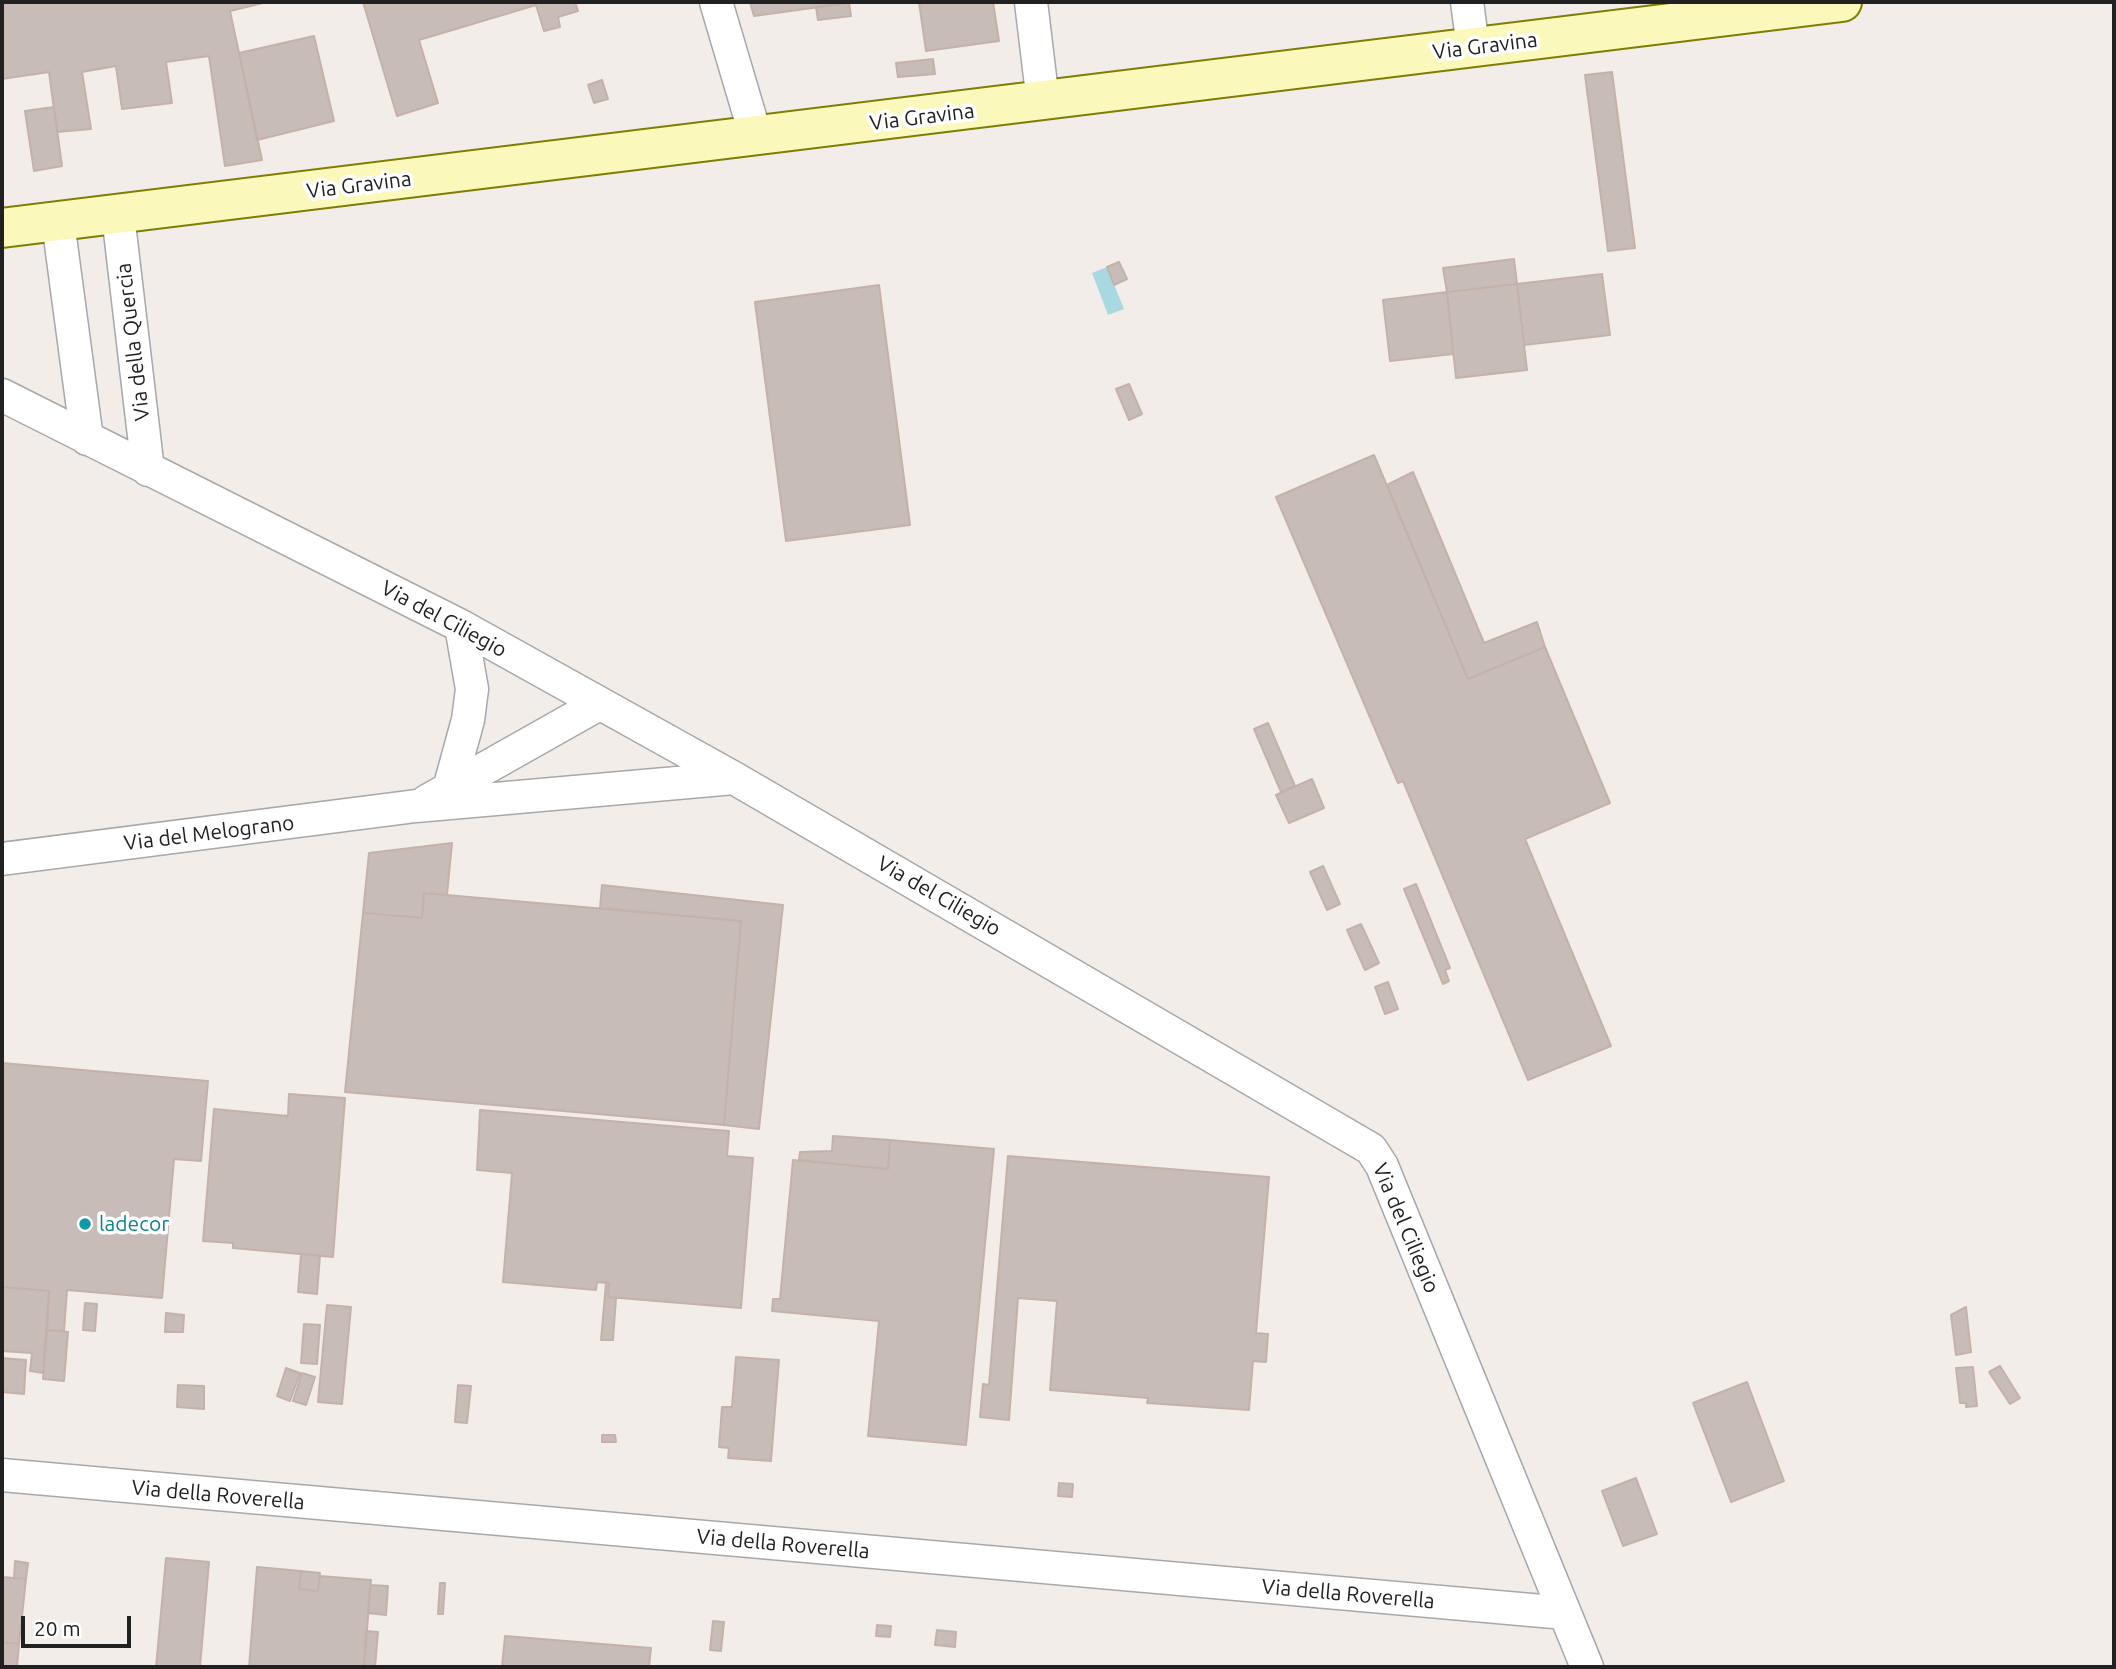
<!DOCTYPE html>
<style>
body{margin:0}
#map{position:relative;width:2116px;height:1669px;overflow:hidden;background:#f2ede8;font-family:Ubuntu,sans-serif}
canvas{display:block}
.frame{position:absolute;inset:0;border:4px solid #212121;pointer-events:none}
.scale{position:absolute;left:21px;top:1616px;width:110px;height:32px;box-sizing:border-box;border:4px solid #212121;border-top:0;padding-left:9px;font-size:21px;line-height:24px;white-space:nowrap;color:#212121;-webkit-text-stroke:5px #fff;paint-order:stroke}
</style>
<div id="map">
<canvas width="2116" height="1669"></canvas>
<div class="frame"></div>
<div class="scale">20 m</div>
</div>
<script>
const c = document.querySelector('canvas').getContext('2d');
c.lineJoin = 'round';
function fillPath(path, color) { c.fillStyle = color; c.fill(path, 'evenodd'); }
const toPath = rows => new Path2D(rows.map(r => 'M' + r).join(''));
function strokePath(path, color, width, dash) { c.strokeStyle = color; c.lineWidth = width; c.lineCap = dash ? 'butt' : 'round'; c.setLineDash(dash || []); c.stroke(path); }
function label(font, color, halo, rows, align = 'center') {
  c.font = font + ' Ubuntu,sans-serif'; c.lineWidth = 7; c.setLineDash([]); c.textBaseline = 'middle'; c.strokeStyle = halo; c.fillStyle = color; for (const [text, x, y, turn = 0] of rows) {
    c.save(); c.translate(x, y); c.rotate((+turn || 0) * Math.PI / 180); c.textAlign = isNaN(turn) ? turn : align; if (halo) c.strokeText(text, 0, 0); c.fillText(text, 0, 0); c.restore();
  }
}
fillPath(toPath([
 [1107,267,1124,309,1108,315,1092,273]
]), '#a8d9e0');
const building = toPath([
 [2,2,267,2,230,11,262,160,225,166,209,56,166,62,172,103,122,109,116,66,82,72,91,129,57,132,49,72,2,79,2,2],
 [363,2,575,2,578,11,558,17,560,27,544,31,536,5,419,40,438,103,397,116,363,2],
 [750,2,856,2,754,16,750,2],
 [919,2,993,2,999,41,926,51,919,2],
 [849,3,851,16,818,20,816,7,849,3],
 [314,36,334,121,257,140,239,53,314,36],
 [933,59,935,74,898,77,896,63,933,59],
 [1612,72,1635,248,1608,251,1585,75,1612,72],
 [602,80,608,99,594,103,588,85,602,80],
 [54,107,62,166,34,171,25,111,54,107],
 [1514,259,1517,284,1447,292,1443,268,1514,259],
 [1119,262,1127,279,1114,285,1107,267,1119,262],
 [1602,274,1610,335,1524,345,1517,284,1602,274],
 [1517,284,1527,370,1456,378,1447,292,1517,284],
 [879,285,910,525,786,541,755,302,879,285],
 [1447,292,1453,354,1390,361,1383,300,1447,292],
 [1129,384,1142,414,1129,420,1116,389,1129,384],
 [1374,455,1468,679,1545,647,1610,803,1525,839,1611,1046,1528,1080,1403,781,1398,783,1276,497,1374,455],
 [1413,472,1484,643,1537,622,1545,647,1468,679,1387,485,1413,472],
 [1268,723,1295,786,1281,792,1254,729,1268,723],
 [1312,779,1324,808,1289,823,1276,795,1312,779],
 [452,843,447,895,424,893,422,918,363,913,369,853,452,843],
 [1323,866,1340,904,1327,910,1310,872,1323,866],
 [1416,884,1450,968,1445,970,1449,981,1443,984,1404,889,1416,884],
 [602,885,783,905,759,1129,724,1125,741,921,600,908,602,885],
 [424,893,741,921,724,1125,345,1092,363,913,422,918,424,893],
 [1361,924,1379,963,1365,970,1347,930,1361,924],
 [1388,982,1398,1009,1385,1014,1375,987,1388,982],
 [2,1063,208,1081,201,1161,174,1159,162,1298,67,1290,64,1331,47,1330,49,1291,2,1287,2,1063],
 [289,1094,345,1098,333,1257,233,1248,233,1243,203,1241,214,1109,288,1116,289,1094],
 [480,1110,729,1131,727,1156,753,1158,741,1308,608,1297,609,1283,606,1283,597,1282,596,1290,503,1282,512,1173,477,1170,480,1110],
 [833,1136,890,1140,888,1169,799,1160,800,1152,832,1151,833,1136],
 [890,1140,994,1149,966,1445,868,1436,879,1321,772,1311,773,1299,780,1299,793,1160,888,1169,890,1140],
 [1008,1156,1269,1177,1256,1333,1268,1334,1266,1362,1253,1361,1249,1410,1147,1403,1148,1398,1050,1390,1057,1301,1018,1298,1009,1420,980,1417,983,1384,989,1385,1008,1156],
 [301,1254,320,1255,317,1294,298,1292,301,1254],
 [606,1283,609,1283,608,1297,616,1298,613,1340,601,1340,606,1283],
 [2,1287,49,1291,43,1373,30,1371,32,1353,2,1351,2,1287],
 [85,1303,97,1304,95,1331,83,1330,85,1303],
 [327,1305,351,1307,342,1404,318,1402,327,1305],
 [1966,1307,1971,1352,1956,1355,1951,1315,1966,1307],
 [166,1313,184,1315,183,1332,165,1332,166,1313],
 [304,1324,320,1325,317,1364,301,1363,304,1324],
 [47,1330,68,1332,64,1381,43,1379,47,1330],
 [736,1357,779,1360,771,1461,728,1458,729,1448,719,1447,722,1407,732,1407,736,1357],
 [2,1358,26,1360,24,1394,2,1392,2,1358],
 [2000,1366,2020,1398,2010,1404,1989,1372,2000,1366],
 [1973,1367,1977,1406,1966,1407,1966,1403,1960,1403,1956,1368,1973,1367],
 [286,1368,300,1373,290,1401,277,1396,286,1368],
 [302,1373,315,1377,306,1405,293,1401,302,1373],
 [1747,1382,1784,1481,1731,1502,1693,1403,1747,1382],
 [178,1385,204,1386,204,1409,177,1407,178,1385],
 [458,1385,471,1386,467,1423,455,1422,458,1385],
 [602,1435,615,1435,616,1442,602,1442,602,1435],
 [1636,1478,1657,1534,1623,1546,1602,1491,1636,1478],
 [1059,1483,1073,1484,1072,1497,1058,1496,1059,1483],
 [166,1558,209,1562,200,1667,156,1667,166,1558],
 [15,1561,28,1563,26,1579,14,1578,15,1561],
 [257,1567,301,1571,299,1589,318,1591,320,1576,371,1580,364,1667,249,1667,257,1567],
 [301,1571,320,1573,318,1591,299,1589,301,1571],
 [2,1577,26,1579,19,1644,2,1642,2,1577],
 [440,1583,445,1583,443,1614,438,1614,440,1583],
 [370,1585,388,1586,386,1615,368,1613,370,1585],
 [713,1621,724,1622,721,1651,710,1650,713,1621],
 [877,1625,891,1626,890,1637,876,1636,877,1625],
 [937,1630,956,1632,955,1647,935,1645,937,1630],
 [366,1631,378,1632,375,1667,364,1667,366,1631],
 [505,1636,651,1648,649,1667,502,1667,505,1636],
 [2,1642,19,1644,17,1667,2,1667,2,1642]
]);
fillPath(building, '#c7bcb7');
strokePath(building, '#c4b2a9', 2);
const minor = toPath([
 [716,2,756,137],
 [1031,2,1043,102],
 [1467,2,1473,47],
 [118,215,148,470],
 [58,222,87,439],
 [2,395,461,626,734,778,1371,1149,1382,1166,1587,1667],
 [449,789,468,720,472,689,461,626],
 [427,801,599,704],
 [2,859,416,806,734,778],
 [2,1475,1565,1613]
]);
const secondary = toPath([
 [2,228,1842,2]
]);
strokePath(minor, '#a8a8a8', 35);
strokePath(secondary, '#7e7e02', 42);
strokePath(minor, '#fff', 32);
strokePath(secondary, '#fbf8bc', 38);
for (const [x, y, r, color] of [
 [85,1224,7,"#0f9aa8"]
]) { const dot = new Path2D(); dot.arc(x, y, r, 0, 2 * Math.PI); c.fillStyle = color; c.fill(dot); strokePath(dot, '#fff', 2.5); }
label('21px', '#212121', '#fff', [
 ["Via Gravina",1485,46,-7],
 ["Via Gravina",922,117,-7],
 ["Via Gravina",359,185,-7],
 ["Via della Quercia",133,342,-97],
 ["Via del Ciliegio",444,619,28],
 ["Via del Melograno",209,833,-7],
 ["Via del Ciliegio",939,896,30],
 ["Via del Ciliegio",1406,1228,67],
 ["Via della Roverella",218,1495,5],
 ["Via della Roverella",783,1544,5],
 ["Via della Roverella",1348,1594,5]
]);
label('21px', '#0d838f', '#fff', [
 ["ladecor",99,1224]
], 'left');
</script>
